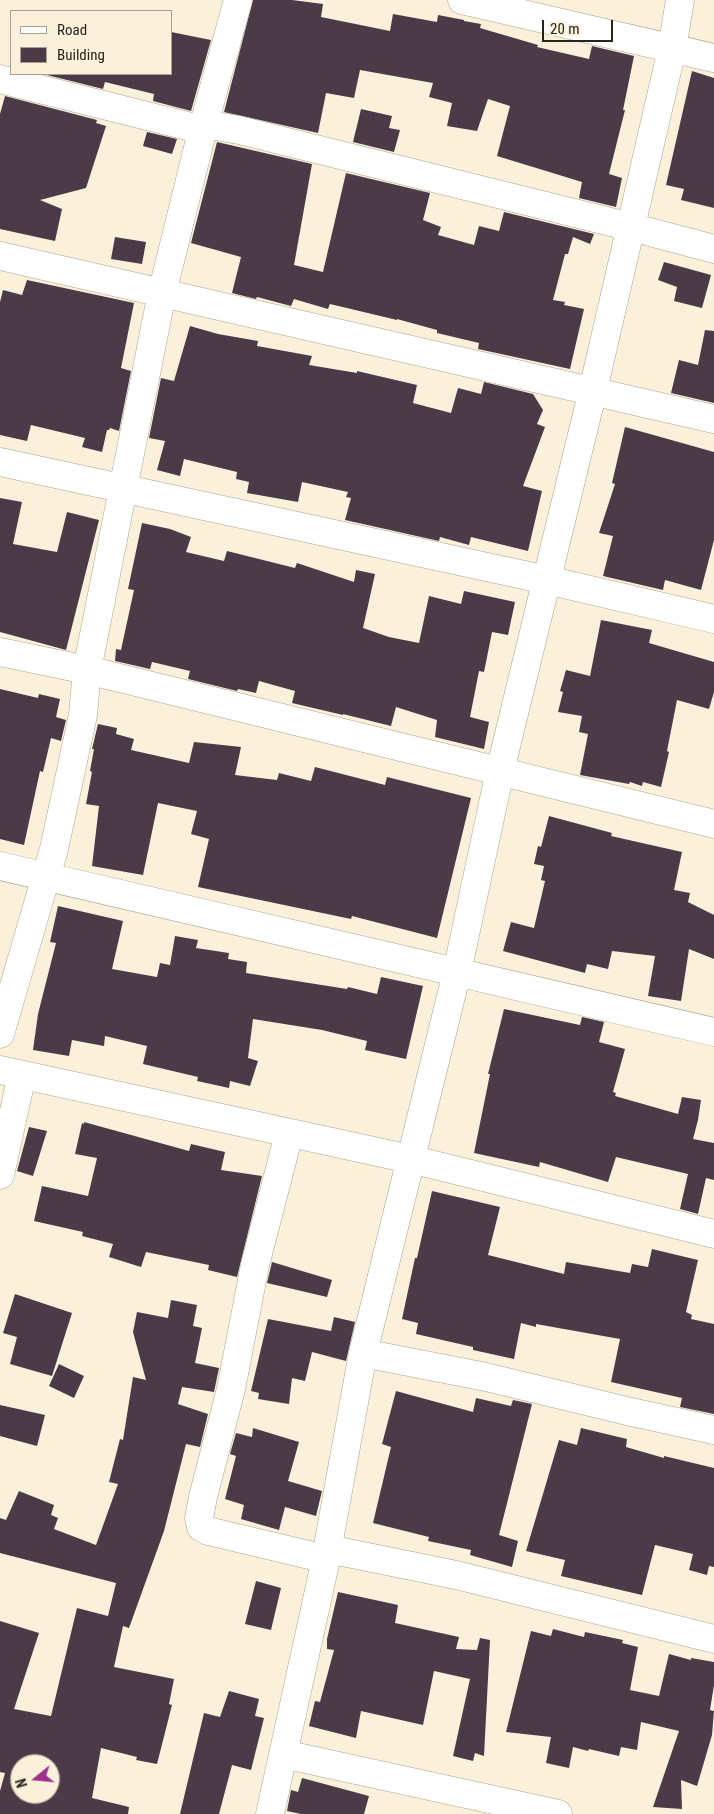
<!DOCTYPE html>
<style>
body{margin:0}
#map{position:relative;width:714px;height:1814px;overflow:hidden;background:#fbf1da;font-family:"Roboto Condensed",sans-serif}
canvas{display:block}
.legend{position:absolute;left:10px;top:10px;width:162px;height:65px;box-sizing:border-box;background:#fbf1da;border:1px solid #a79f8e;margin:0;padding:6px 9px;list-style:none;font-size:15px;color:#28241c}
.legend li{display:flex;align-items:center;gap:10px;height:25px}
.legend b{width:25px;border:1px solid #a79f8e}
.north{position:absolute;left:10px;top:1754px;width:50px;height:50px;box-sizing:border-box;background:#fbf1da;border:1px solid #a79f8e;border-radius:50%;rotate:253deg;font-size:14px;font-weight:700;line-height:20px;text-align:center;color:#28241c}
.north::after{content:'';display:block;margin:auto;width:18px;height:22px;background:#9e308f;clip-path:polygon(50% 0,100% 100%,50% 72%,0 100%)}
.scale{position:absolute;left:542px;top:20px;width:71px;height:22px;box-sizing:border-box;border:2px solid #28241c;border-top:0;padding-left:6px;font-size:15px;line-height:18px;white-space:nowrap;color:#28241c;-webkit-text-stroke:4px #fbf1da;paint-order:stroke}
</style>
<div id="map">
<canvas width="714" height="1814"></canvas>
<ul class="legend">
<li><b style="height:6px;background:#fff"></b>Road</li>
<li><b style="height:14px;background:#4b3b49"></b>Building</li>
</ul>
<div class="north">N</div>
<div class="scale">20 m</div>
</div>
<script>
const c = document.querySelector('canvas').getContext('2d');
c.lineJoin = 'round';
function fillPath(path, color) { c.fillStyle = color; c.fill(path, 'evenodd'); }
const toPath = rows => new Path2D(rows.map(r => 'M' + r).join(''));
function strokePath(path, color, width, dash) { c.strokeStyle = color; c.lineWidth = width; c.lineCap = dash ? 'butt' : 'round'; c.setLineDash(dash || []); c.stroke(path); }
fillPath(toPath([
 [253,0,292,0,323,4,321,17,390,31,393,14,437,22,438,15,464,20,464,21,481,24,480,28,538,45,537,47,589,59,592,46,634,56,623,110,625,110,609,174,622,178,616,207,579,198,582,182,497,156,510,106,488,99,477,131,447,126,452,103,429,97,433,83,360,70,354,98,326,93,318,133,224,112],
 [171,32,211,40,191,111,153,101,154,94,105,82,103,89,43,74,171,74],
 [692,71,714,78,714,208,681,200,684,189,666,185],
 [5,96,97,120,96,123,106,126,86,188,40,200,62,209,55,241,0,229,0,114],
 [361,109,392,116,389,128,400,130,394,152,353,142],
 [147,132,177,139,172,154,143,146],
 [217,142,312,164,294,265,323,272,346,173,430,193,423,220,441,227,438,235,474,245,479,226,499,231,504,212,594,234,590,244,573,237,568,254,565,254,553,300,565,302,564,305,584,309,570,369,478,349,479,343,437,333,437,330,397,319,397,320,330,304,328,309,294,299,291,306,257,297,256,299,232,293,241,257,191,243],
 [115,237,146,242,142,264,111,259],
 [664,262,711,275,702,308,674,301,677,287,658,280],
 [27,280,134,303,121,368,131,371,119,431,110,428,109,430,107,430,102,452,82,447,85,438,31,425,27,441,0,435,0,302,3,290,22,295],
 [190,326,218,334,258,341,257,346,312,356,309,365,357,373,357,371,417,385,413,403,451,413,458,388,481,394,484,382,533,394,543,410,537,424,545,427,523,486,542,491,528,551,471,537,469,545,440,537,439,541,345,520,351,498,346,497,348,492,302,482,298,502,247,493,249,482,236,479,237,472,184,459,180,476,157,470,165,441,149,438,161,378,174,381],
 [705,330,714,331,714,403,671,393,679,360,698,365],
 [625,427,714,452,714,540,701,590,665,580,663,590,603,576,613,536,599,533,615,484,612,483],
 [0,498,22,502,13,544,57,552,67,512,99,520,66,650,0,632],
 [142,523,170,529,191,537,186,552,224,561,227,551,295,568,297,563,354,582,356,570,375,574,363,628,389,637,419,643,429,596,461,604,464,591,515,602,508,635,492,632,484,672,479,671,470,717,489,722,484,749,435,737,437,720,396,707,391,726,343,714,343,715,292,703,295,691,259,681,256,693,238,689,237,691,188,679,190,671,152,662,150,669,115,661,116,649,121,650,134,590,128,589],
 [601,620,652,630,649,643,714,662,714,692,709,709,677,700,667,751,669,752,661,787,643,782,642,786,630,782,629,784,580,775,588,734,579,732,582,716,558,712,563,692,560,691,566,670,590,676],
 [0,689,38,698,39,694,60,699,56,717,66,720,61,741,51,738,43,772,40,771,24,845,0,839],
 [98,724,117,728,116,734,134,739,131,750,189,763,194,742,241,747,235,775,277,780,279,773,311,781,315,767,385,785,387,777,471,798,437,938,352,916,351,919,198,887,209,839,191,834,197,811,158,803,143,875,92,866,99,806,86,804,92,772,90,771,94,749,92,749],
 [549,816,612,833,611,836,682,852,674,890,690,893,688,902,714,915,714,959,689,949,681,1001,648,996,655,956,612,951,608,969,587,964,585,973,503,951,511,922,534,928,545,881,541,880,544,866,534,864,538,846,541,847],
 [58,906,123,921,112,969,157,977,160,963,170,965,175,936,198,940,196,948,229,953,228,959,247,962,246,973,347,989,348,987,377,994,381,977,423,986,406,1059,365,1050,367,1041,322,1030,253,1019,248,1058,258,1061,250,1086,230,1081,229,1088,197,1081,198,1077,143,1064,147,1046,105,1036,104,1046,72,1040,69,1056,33,1050,38,1014,56,943,50,942],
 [504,1009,580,1025,582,1017,604,1022,599,1042,625,1049,613,1092,616,1093,615,1096,678,1114,682,1097,701,1100,698,1120,693,1139,714,1143,714,1180,706,1178,698,1214,680,1209,688,1174,616,1157,608,1182,540,1162,539,1167,474,1153,490,1074,488,1074],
 [84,1122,189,1151,191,1144,225,1152,221,1170,262,1176,237,1277,208,1270,209,1265,146,1252,141,1267,109,1257,113,1244,82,1236,83,1232,34,1221,42,1186,88,1196,97,1158,75,1154,82,1123,84,1124],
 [29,1127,47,1131,33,1176,17,1171],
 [432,1191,500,1207,488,1255,564,1274,566,1262,630,1273,632,1264,648,1267,652,1249,698,1260,686,1312,692,1315,691,1319,714,1324,714,1414,680,1407,682,1398,611,1382,620,1339,536,1324,536,1327,521,1323,514,1359,473,1350,473,1347,416,1334,418,1323,402,1319,415,1258,417,1258],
 [272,1262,332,1280,327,1297,267,1283],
 [15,1294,72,1313,52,1376,10,1364,17,1337,3,1333],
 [171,1300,197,1305,193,1326,202,1328,195,1363,219,1368,214,1392,182,1387,178,1404,208,1414,200,1447,186,1444,164,1531,129,1628,123,1626,114,1667,174,1679,169,1704,172,1705,157,1764,136,1760,137,1757,101,1748,92,1798,129,1807,128,1814,0,1814,0,1791,5,1773,0,1772,0,1621,39,1633,14,1709,51,1716,77,1608,108,1616,116,1583,0,1553,0,1518,6,1520,19,1491,54,1505,51,1515,58,1518,54,1529,96,1545,118,1484,109,1482,120,1439,123,1440,133,1377,146,1380,133,1332,137,1312,168,1318],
 [20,1764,50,1764,50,1794,20,1794],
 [334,1317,355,1322,346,1361,312,1352,305,1381,292,1378,289,1404,258,1399,259,1393,251,1391,268,1319,331,1331],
 [59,1364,84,1376,74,1398,49,1386],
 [396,1391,473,1412,476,1398,511,1406,513,1400,532,1404,499,1535,518,1541,512,1567,470,1555,471,1550,428,1541,429,1537,373,1523,391,1447,382,1444],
 [0,1405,45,1415,37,1446,0,1436],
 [253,1428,299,1442,288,1481,322,1491,316,1516,285,1507,279,1530,241,1519,244,1505,225,1499,236,1456,230,1454,236,1433,252,1437],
 [581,1428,627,1439,626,1447,664,1458,664,1456,714,1468,714,1567,709,1566,707,1575,689,1570,693,1554,655,1545,642,1595,561,1576,565,1560,526,1551,559,1440,577,1445],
 [256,1581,281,1588,271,1630,245,1624],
 [338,1592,398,1605,395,1623,459,1637,456,1649,477,1650,480,1638,490,1640,484,1756,475,1753,473,1761,453,1756,470,1679,434,1671,423,1725,361,1711,356,1738,309,1726,315,1701,320,1702,334,1650,327,1649,327,1639],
 [553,1629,584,1637,585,1632,623,1640,622,1643,638,1647,630,1690,659,1696,669,1654,691,1660,691,1658,714,1662,714,1685,710,1710,714,1711,712,1735,697,1786,681,1780,682,1809,653,1807,679,1731,641,1722,637,1750,621,1747,619,1756,589,1749,588,1751,573,1747,569,1768,546,1763,551,1737,506,1732,531,1631,551,1636],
 [229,1691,259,1699,255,1716,264,1718,251,1770,232,1765,219,1814,180,1814,204,1713,220,1717],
 [302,1778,369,1796,364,1814,301,1814,287,1811,291,1790,298,1792]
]), '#4b3b49');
const minor = toPath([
 [462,0,714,58],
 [0,79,203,130],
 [204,124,239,130,631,227,714,249],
 [0,256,714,419],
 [0,462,547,580,714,619],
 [0,652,87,670,714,824],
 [0,866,714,1032],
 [0,1034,54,849,83,715,87,670,162,293,204,124,238,0],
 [0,1070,410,1159,714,1234],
 [289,1134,255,1265,231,1389,203,1497,199,1518,201,1527,208,1531,326,1559],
 [0,1175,22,1075],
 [363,1353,486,1377,627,1411,714,1430],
 [328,1549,456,1575,714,1639],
 [283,1754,558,1814],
 [270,1814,324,1568,363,1353,457,972,500,771,593,390,672,49,680,0]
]);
strokePath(minor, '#aaa18c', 29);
strokePath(minor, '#fff', 28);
</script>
